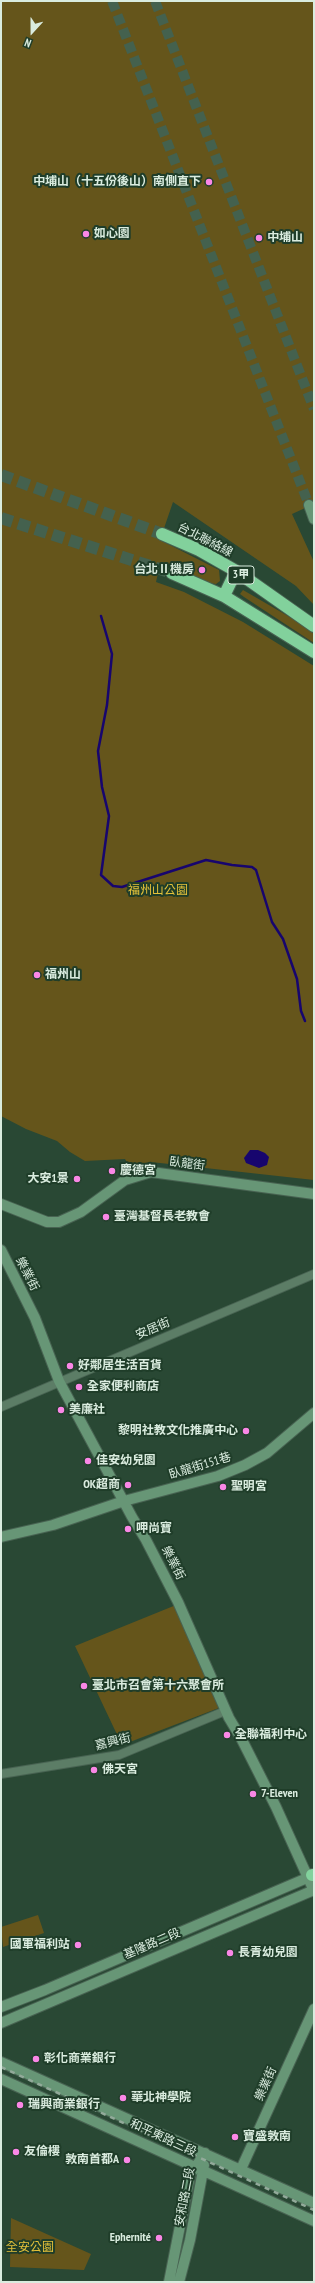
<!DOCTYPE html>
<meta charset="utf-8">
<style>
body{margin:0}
#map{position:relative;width:315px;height:2283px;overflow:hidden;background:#294834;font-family:"PT Sans Narrow",sans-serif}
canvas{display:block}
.frame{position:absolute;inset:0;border:2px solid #daecdf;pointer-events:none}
.north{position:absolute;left:12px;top:12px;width:40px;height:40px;-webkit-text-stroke:3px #1f3d29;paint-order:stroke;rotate:201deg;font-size:11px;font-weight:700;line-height:16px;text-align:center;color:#daecdf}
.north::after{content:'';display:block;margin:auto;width:14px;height:18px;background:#daecdf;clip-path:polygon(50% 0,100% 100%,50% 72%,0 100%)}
</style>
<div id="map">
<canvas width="315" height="2283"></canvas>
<div class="frame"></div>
<div class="north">N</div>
</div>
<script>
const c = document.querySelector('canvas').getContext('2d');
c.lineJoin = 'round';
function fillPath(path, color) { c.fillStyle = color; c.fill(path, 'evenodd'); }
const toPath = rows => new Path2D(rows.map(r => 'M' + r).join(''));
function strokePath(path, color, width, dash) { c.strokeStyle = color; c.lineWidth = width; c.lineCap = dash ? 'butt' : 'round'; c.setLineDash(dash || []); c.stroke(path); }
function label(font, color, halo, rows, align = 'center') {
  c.font = font + ' "PT Sans Narrow","Noto Sans TC",sans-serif'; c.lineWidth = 4; c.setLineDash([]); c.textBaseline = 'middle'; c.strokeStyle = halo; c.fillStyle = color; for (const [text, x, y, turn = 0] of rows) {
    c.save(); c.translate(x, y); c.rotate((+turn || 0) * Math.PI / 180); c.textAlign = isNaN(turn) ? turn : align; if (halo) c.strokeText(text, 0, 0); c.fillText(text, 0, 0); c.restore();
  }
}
fillPath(toPath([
 [1,1,314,1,314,504,292,514,314,562,314,605,296,586,173,502,160,540,219,570,220,581,216,584,209,583,160,564,156,582,184,592,243,622,314,666,314,1180,151,1162,129,1166,125,1159,85,1161,70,1152,57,1141,26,1129,1,1116],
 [243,590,300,623,314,634,314,643,244,597,240,594],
 [176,1605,224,1706,122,1745,75,1646],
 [38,1915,44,1933,3,1947,1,1927],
 [11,2218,91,2254,84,2270,10,2267]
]), '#65551b');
fillPath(toPath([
 [250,1150,258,1150,265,1153,269,1157,267,1165,259,1168,246,1163,244,1158]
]), '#17056e');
strokePath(toPath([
 [101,616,112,654,107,705,98,751,102,787,109,816,101,875,113,886,122,887,206,860,232,865,252,867,256,870,272,922,283,939,297,979,301,1011,305,1021]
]), '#17056e', 2.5);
strokePath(toPath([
 [112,1,309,505],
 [155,1,314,409]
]), '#44614e', 10, [10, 5]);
strokePath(toPath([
 [1,475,162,534],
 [1,518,172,573]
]), '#44614e', 12, [12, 6]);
const street = toPath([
 [1,1407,314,1274],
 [1,1774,119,1755,225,1711]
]);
const secondary = toPath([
 [309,505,314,519],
 [1,1204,47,1222,59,1222,81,1212,125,1180,151,1172,314,1194],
 [1,1250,35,1318,59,1381,132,1517,146,1540,178,1602,229,1718,241,1738,276,1807,314,1891],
 [1,1537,53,1525,124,1501,218,1476,245,1465,267,1453,314,1413],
 [1,2007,45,1990,314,1875],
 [1,2023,314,1890],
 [1,2062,314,2203],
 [1,2079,314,2221],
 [241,2169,314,2009],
 [169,2282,190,2175,205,2153],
 [179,2282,190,2240,204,2165]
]);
const highway = toPath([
 [162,534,199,550,236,571,314,626],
 [172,573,224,596,314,652],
 [224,596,236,571],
 [312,1875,314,1875]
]);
strokePath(street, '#486352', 10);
strokePath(secondary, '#486352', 12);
strokePath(highway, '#486352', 14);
strokePath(street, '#5c7d66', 8);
strokePath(secondary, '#679676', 10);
strokePath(highway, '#82d19c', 12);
strokePath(toPath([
 [1,2067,314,2210]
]), '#92aa9a', 2.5, [5, 5]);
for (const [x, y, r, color] of [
 [209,182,4,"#fa87e6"],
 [86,234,4,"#fa87e6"],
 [259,238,4,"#fa87e6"],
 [202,570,4,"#fa87e6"],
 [37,975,4,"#fa87e6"],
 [112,1171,4,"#fa87e6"],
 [77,1179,4,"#fa87e6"],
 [106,1217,4,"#fa87e6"],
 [70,1366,4,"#fa87e6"],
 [79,1387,4,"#fa87e6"],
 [61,1410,4,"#fa87e6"],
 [246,1431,4,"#fa87e6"],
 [88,1461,4,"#fa87e6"],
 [128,1485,4,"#fa87e6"],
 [223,1487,4,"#fa87e6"],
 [128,1529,4,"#fa87e6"],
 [84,1686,4,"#fa87e6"],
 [227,1735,4,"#fa87e6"],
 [94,1770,4,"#fa87e6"],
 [253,1794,4,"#fa87e6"],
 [78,1945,4,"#fa87e6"],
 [230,1953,4,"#fa87e6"],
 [36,2059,4,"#fa87e6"],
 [123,2098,4,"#fa87e6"],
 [20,2105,4,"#fa87e6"],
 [235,2137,4,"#fa87e6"],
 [16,2152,4,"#fa87e6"],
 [127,2160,4,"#fa87e6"],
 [159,2238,4,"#fa87e6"]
]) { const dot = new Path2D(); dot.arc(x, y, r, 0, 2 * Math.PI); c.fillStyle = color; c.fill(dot); strokePath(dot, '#1f3d29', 1.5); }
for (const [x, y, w] of [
 [241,575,26]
]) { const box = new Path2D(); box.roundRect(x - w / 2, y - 9, w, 18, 3); c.fillStyle = '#1f3d29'; c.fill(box); strokePath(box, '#daecdf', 1); }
label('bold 11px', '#daecdf', null, [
 ["3甲",241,575]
]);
label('bold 12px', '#daecdf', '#1f3d29', [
 ["中埔山（十五份後山）南側直下",201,182,"right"],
 ["如心園",94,234],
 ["中埔山",267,238],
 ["台北Ⅱ機房",194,570,"right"],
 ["福州山",45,975],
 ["慶德宮",120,1171],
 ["大安1景",69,1179,"right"],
 ["臺灣基督長老教會",114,1217],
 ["好鄰居生活百貨",78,1366],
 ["全家便利商店",87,1387],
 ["美廉社",69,1410],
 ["黎明社教文化推廣中心",238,1431,"right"],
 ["佳安幼兒園",96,1461],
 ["OK超商",120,1485,"right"],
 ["聖明宮",231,1487],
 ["呷尚寶",136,1529],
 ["臺北市召會第十六聚會所",92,1686],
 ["全聯福利中心",235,1735],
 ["佛天宮",102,1770],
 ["7-Eleven",261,1794],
 ["國軍福利站",70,1945,"right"],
 ["長青幼兒園",238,1953],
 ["彰化商業銀行",44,2059],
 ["華北神學院",131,2098],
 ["瑞興商業銀行",28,2105],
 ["寶盛敦南",243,2137],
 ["友倫樓",24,2152],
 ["敦南首都A",119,2160,"right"],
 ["Ephernité",151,2238,"right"]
], 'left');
label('12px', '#daecdf', '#1f3d29', [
 ["台北聯絡線",205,540,27],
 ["臥龍街",187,1164,7],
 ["樂業街",27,1274,63],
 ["安居街",153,1329,-23],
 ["臥龍街151巷",200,1466,-17],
 ["樂業街",173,1563,63],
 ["嘉興街",113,1742,-14],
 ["基隆路二段",152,1944,-23],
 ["樂業街",266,2084,-66],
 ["和平東路三段",163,2138,25],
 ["安和路二段",185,2197,-79]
]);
label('12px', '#e4c13a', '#1f3d29', [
 ["福州山公園",158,891],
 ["全安公園",30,2248]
]);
</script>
